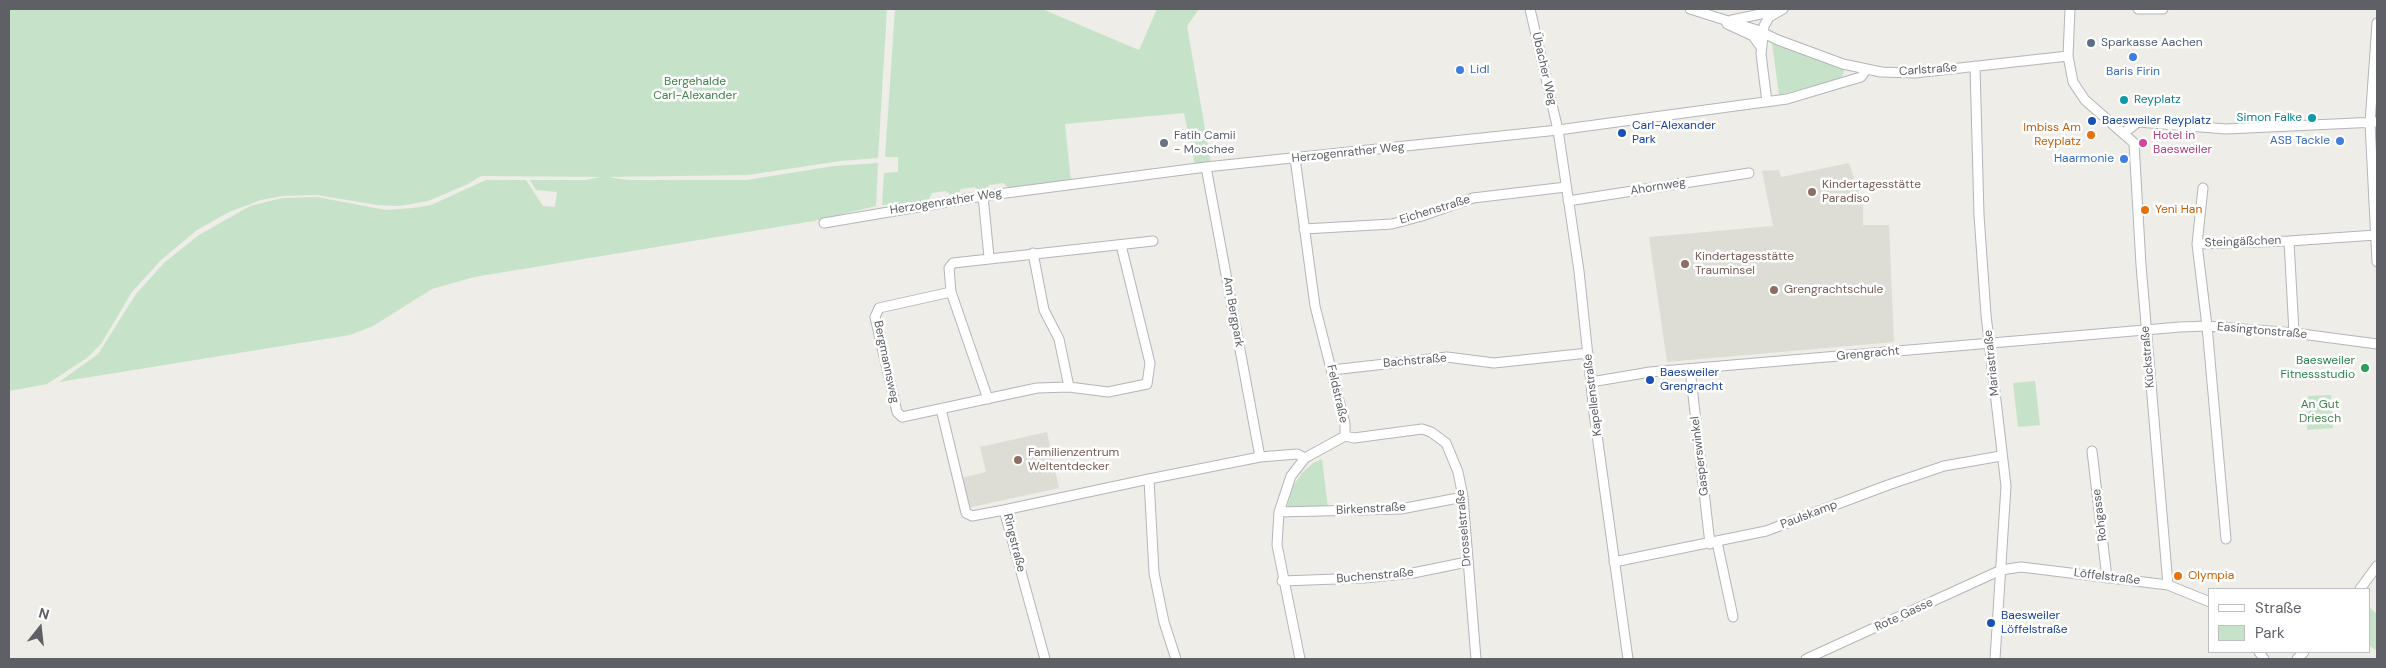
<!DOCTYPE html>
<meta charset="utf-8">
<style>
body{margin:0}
#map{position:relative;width:2386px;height:668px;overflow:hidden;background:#eeede7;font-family:"DM Sans",sans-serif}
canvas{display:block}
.frame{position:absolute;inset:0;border:10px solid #5e6065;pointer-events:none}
.legend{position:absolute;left:2208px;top:588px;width:162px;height:65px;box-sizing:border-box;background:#fff;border:1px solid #bfbfc1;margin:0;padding:6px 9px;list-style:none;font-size:15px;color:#5e6065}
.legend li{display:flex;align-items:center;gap:10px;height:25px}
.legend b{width:25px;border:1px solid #bfbfc1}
.north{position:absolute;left:15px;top:603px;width:50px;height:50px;-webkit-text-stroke:4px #fff;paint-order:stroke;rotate:16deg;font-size:14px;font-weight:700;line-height:20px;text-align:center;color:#5e6065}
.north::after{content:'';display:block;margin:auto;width:18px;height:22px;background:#5e6065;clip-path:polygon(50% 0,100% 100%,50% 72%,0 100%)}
</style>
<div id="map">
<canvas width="2386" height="668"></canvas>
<div class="frame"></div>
<ul class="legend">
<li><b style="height:6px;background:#fff"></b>Straße</li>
<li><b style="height:14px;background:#c6e3c9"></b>Park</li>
</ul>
<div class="north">N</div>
</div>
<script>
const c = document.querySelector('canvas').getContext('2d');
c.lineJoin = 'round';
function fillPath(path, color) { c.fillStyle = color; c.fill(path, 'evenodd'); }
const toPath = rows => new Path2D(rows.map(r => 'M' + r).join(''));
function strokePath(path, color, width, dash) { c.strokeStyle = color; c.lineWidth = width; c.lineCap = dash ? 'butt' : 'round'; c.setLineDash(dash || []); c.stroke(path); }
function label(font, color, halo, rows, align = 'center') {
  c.font = font + ' "DM Sans",sans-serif'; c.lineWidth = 5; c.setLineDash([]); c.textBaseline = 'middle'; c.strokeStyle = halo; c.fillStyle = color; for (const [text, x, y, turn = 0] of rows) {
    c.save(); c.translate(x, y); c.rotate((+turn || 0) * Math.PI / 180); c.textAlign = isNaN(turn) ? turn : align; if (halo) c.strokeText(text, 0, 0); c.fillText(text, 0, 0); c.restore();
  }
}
fillPath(toPath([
 [1849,163,1863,206,1863,225,1889,225,1894,342,1667,362,1649,237,1773,226,1762,171,1779,170,1781,177],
 [1047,432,1059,488,967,508,961,478,986,472,980,447]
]), '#deddd5');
fillPath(toPath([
 [9,9,887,9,878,158,840,161,748,175,608,177,628,180,747,180,834,166,878,163,876,206,814,221,474,277,432,289,373,326,350,335,59,382,98,354,136,294,165,262,199,235,250,206,282,198,317,197,386,210,413,208,431,205,486,180,526,180,543,206,555,207,557,192,536,190,530,180,587,180,600,177,481,176,468,184,428,201,399,206,377,205,317,195,282,196,261,200,229,212,197,230,161,260,132,292,101,344,87,358,47,384,9,391],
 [895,9,1042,9,1139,50,1157,9,1199,9,1187,26,1211,163,1195,165,1184,113,1065,124,1071,181,1010,189,1003,183,989,185,986,192,981,193,975,187,961,189,957,196,953,197,946,191,932,193,928,201,924,203,896,207,895,204,882,205,884,173,898,172,898,157,885,157],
 [1772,43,1844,68,1844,72,1842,77,1835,80,1779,95],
 [2035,381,2040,425,2018,427,2013,383],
 [2331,395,2333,428,2307,430,2308,396],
 [1322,459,1328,508,1292,510,1287,507,1293,486,1302,473,1313,463],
 [2370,608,2377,614,2377,651,2370,646]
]), '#c6e3c9');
const minor = toPath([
 [1530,9,1558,130,1579,271,1594,413,1628,659],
 [1690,9,1757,30,1778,40,1843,64,1881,72,1915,73,2068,56],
 [2070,9,2068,56,2073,82,2085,100,2134,143,2141,265,2168,585],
 [2138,9,2163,9],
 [1732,20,1775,11],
 [2377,23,2370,123,2377,262],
 [1727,24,1753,36,1761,47],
 [1975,66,1979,215,1986,315,2006,486,1995,659],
 [1767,102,1761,54,1764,26,1769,17,1783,9],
 [2124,133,2138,122,2226,129,2377,122],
 [1295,158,1315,306,1345,424,1345,436],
 [1206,167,1260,457],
 [2203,188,2197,244,2207,326,2226,539],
 [983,196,989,257],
 [1568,201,1749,173],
 [824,223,983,196,1206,167,1558,130,1787,99,1861,77,1866,70],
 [1304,229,1392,224,1422,216,1473,198,1566,187],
 [2289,241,2294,333],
 [2197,244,2289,241,2376,235],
 [1033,253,1044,310,1059,339,1069,387],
 [951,292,879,308,875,317,897,412,902,417,1037,388,1069,387,1108,392,1147,384,1150,363,1121,245],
 [1690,369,1710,544],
 [1332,370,1447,357,1494,363,1588,353],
 [1591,382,1650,372,2180,327,2207,326,2294,333,2377,344],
 [988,399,951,292,949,268,953,263,1153,241],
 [941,409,966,513,972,516,1004,510],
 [1345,436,1354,438,1422,429,1431,432,1446,443,1458,472,1463,497,1476,659],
 [2092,451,2107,578],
 [1149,479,1260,457,1297,454,1305,458],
 [1279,512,1401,509,1463,497],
 [1717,542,1733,617],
 [1614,562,1766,531,1888,485,1944,466,2001,456],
 [1282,581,1364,578,1413,573,1467,562],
 [2360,589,2377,566],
 [2259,652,2264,659],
 [1045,659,1004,510,1149,479,1154,573,1164,622,1176,659],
 [1300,659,1277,545,1279,512,1291,476,1305,458,1345,436],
 [1806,659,2001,570,2021,567,2168,585,2210,602],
 [2297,659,2304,652]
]);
strokePath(minor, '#b3b5b9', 11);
strokePath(minor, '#fff', 9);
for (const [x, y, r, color] of [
 [2091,43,5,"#5c6f8a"],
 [2133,57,5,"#3f7fe0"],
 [1460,70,5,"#3f7fe0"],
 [2124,100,5,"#0f9aa8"],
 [2312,118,5,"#0f9aa8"],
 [2092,121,5,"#1a4fb4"],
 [1622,133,5,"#1a4fb4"],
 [2091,135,5,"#e8710a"],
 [2340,141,5,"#3f7fe0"],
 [1164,143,5,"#6b7280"],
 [2143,143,5,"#d1479c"],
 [2124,159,5,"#3f7fe0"],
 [1812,192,5,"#8d6e63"],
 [2145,210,5,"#e8710a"],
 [1685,264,5,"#8d6e63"],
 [1774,290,5,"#8d6e63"],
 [2365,368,5,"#2e9e5b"],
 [1650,380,5,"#1a4fb4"],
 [1018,460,5,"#8d6e63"],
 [2178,576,5,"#e8710a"],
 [1991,623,5,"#1a4fb4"]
]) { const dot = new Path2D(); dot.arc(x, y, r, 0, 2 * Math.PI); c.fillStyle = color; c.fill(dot); strokePath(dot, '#fff', 2); }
label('12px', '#4e5e75', '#fff', [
 ["Sparkasse Aachen",2101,43]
], 'left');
label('12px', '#5e6065', '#fff', [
 ["Übacher Weg",1544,69,77],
 ["Carlstraße",1928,70,-4],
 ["Herzogenrather Weg",1348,153,-6],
 ["Ahornweg",1658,187,-9],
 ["Herzogenrather Weg",946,202,-9],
 ["Eichenstraße",1435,210,-17],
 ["Steingäßchen",2243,242,-2],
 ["Am Bergpark",1233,312,80],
 ["Easingtonstraße",2262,331,5],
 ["Grengracht",1868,354,-5],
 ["Kückstraße",2148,357,-95],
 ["Bachstraße",1415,361,-5],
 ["Bergmannsweg",886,362,78],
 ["Mariastraße",1992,363,-96],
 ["Feldstraße",1337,394,77],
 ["Kapellenstraße",1593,395,-97],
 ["Gasperswinkel",1700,456,-97],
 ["Birkenstraße",1371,509,-3],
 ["Paulskamp",1809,515,-21],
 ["Rohgasse",2100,515,-97],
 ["Drosselstraße",1464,528,-95],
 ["Ringstraße",1014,543,76],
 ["Buchenstraße",1375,576,-5],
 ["Löffelstraße",2107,577,7],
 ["Rote Gasse",1904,615,-25]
]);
label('12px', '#366cbe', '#fff', [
 ["Lidl",1470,70,"left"],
 ["Baris Firin",2133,72,"center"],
 ["ASB Tackle",2330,141],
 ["Haarmonie",2114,159]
], 'right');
label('12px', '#40824a', '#fff', [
 ["Bergehalde",695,82],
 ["Carl-Alexander",695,96],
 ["An Gut",2320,405],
 ["Driesch",2320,419]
]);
label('12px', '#0d838f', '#fff', [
 ["Reyplatz",2134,100],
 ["Simon Falke",2302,118,"right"]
], 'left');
label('12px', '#164399', '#fff', [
 ["Baesweiler Reyplatz",2102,121],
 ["Carl-Alexander",1632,126],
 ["Park",1632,140],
 ["Baesweiler",1660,373],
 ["Grengracht",1660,387],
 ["Baesweiler",2001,616],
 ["Löffelstraße",2001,630]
], 'left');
label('12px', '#c56008', '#fff', [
 ["Imbiss Am",2081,128,"right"],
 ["Reyplatz",2081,142,"right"],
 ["Yeni Han",2155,210],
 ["Olympia",2188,576]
], 'left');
label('12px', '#5b616d', '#fff', [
 ["Fatih Camii",1174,136],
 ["- Moschee",1174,150]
], 'left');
label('12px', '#b23c85', '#fff', [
 ["Hotel in",2153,136],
 ["Baesweiler",2153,150]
], 'left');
label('12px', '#785e54', '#fff', [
 ["Kindertagesstätte",1822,185],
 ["Paradiso",1822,199],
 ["Kindertagesstätte",1695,257],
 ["Trauminsel",1695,271],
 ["Grengrachtschule",1784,290],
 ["Familienzentrum",1028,453],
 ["Weltentdecker",1028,467]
], 'left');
label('12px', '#27864d', '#fff', [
 ["Baesweiler",2355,361],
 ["Fitnessstudio",2355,375]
], 'right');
</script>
